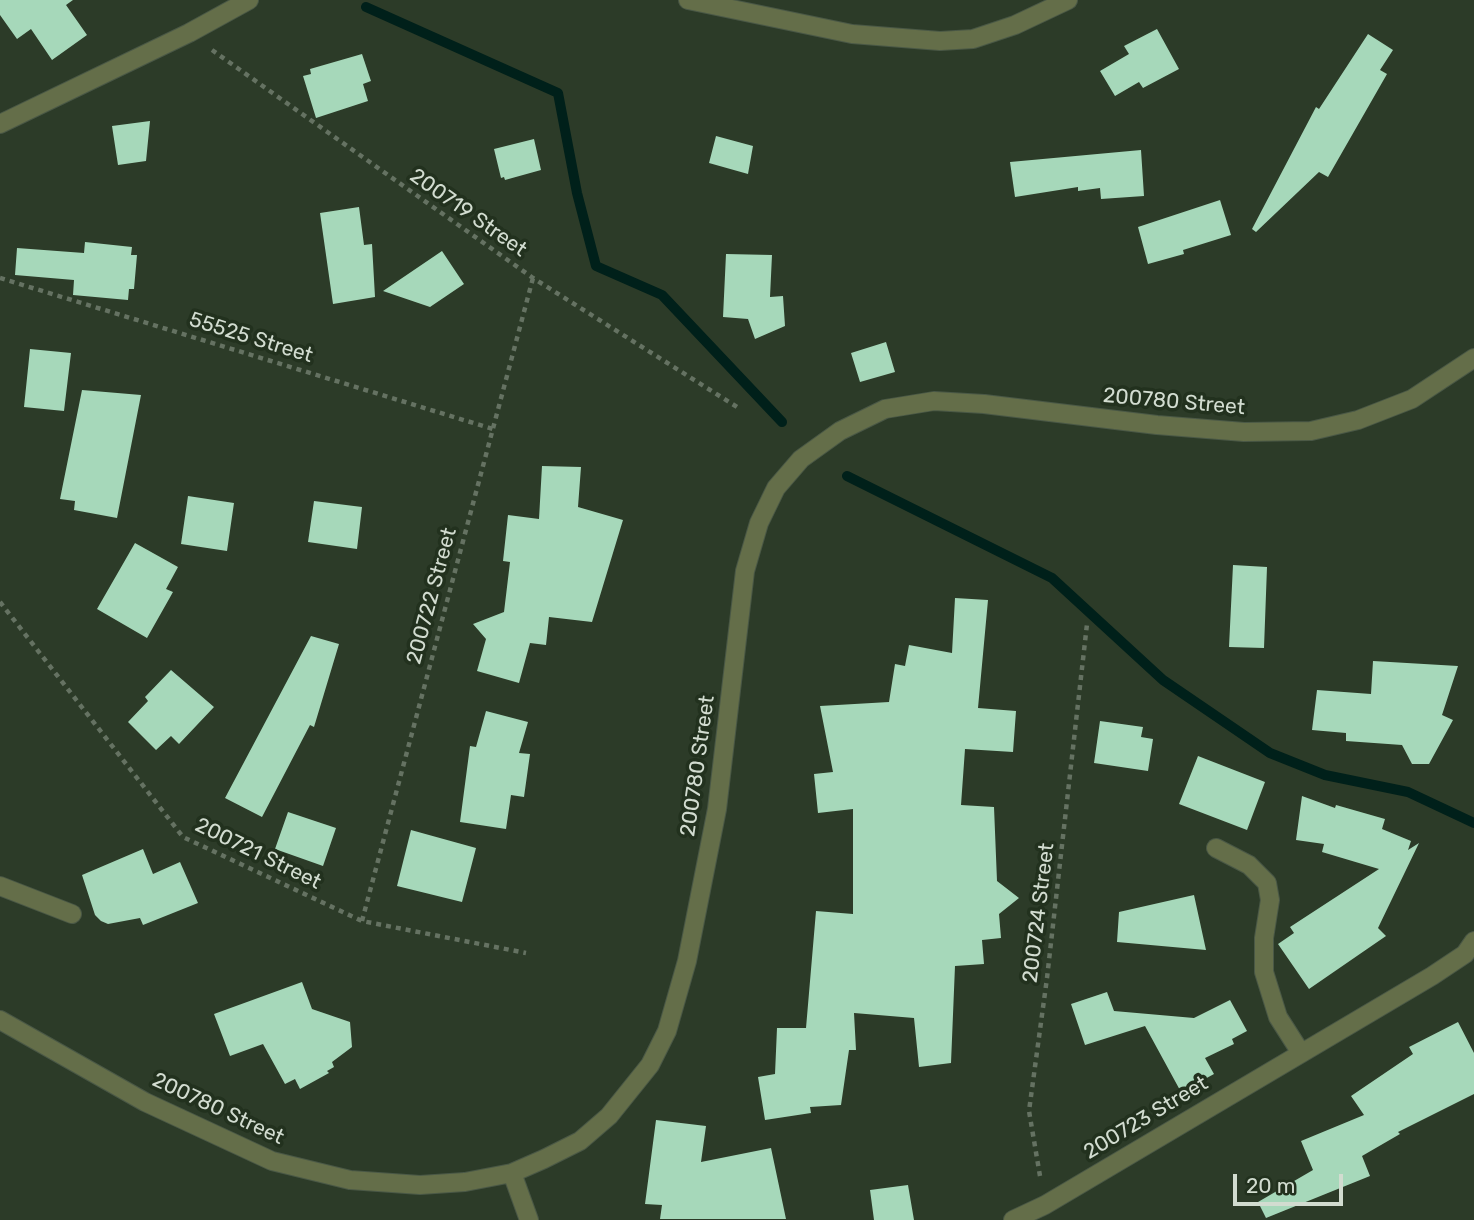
<!DOCTYPE html>
<style>
body{margin:0}
#map{position:relative;width:1474px;height:1220px;overflow:hidden;background:#2c3b28;font-family:Rubik,sans-serif}
canvas{display:block}
.scale{position:absolute;left:1233px;top:1174px;width:110px;height:32px;box-sizing:border-box;border:4px solid #d2dcd0;border-top:0;padding-left:9px;font-size:21px;line-height:24px;white-space:nowrap;color:#d2dcd0;-webkit-text-stroke:5px #22311e;paint-order:stroke}
</style>
<div id="map">
<canvas width="1474" height="1220"></canvas>
<div class="scale">20 m</div>
</div>
<script>
const c = document.querySelector('canvas').getContext('2d');
c.lineJoin = 'round';
const toPath = rows => new Path2D(rows.map(r => 'M' + r).join(''));
function strokePath(path, color, width, dash) { c.strokeStyle = color; c.lineWidth = width; c.lineCap = dash ? 'butt' : 'round'; c.setLineDash(dash || []); c.stroke(path); }
function fillPath(path, color) { c.fillStyle = color; c.fill(path, 'evenodd'); }
function label(font, color, halo, rows, align = 'center') {
  c.font = font + ' Rubik,sans-serif'; c.lineWidth = 7; c.setLineDash([]); c.textBaseline = 'middle'; c.strokeStyle = halo; c.fillStyle = color; for (const [text, x, y, turn = 0] of rows) {
    c.save(); c.translate(x, y); c.rotate((+turn || 0) * Math.PI / 180); c.textAlign = isNaN(turn) ? turn : align; if (halo) c.strokeText(text, 0, 0); c.fillText(text, 0, 0); c.restore();
  }
}
strokePath(toPath([
 [366,7,558,93,577,193,596,266,662,295,782,422],
 [847,476,1052,578,1163,680,1270,753,1325,775,1408,792,1474,823]
]), '#00201a', 10);
fillPath(toPath([
 [0,0,73,0,66,5,87,35,52,60,31,29,17,39,0,15],
 [1157,29,1179,69,1143,88,1139,82,1115,96,1100,71,1129,54,1124,46],
 [1368,34,1393,50,1380,70,1387,74,1328,177,1319,172,1256,232,1252,229,1316,107,1319,109],
 [362,54,371,81,363,84,368,101,316,118,303,76,311,74,310,69],
 [150,121,146,161,118,165,112,126],
 [716,136,753,146,748,174,709,163],
 [534,139,541,170,505,180,504,177,501,178,494,149],
 [1141,150,1144,196,1101,199,1100,188,1078,191,1078,187,1015,197,1010,162],
 [1220,200,1231,235,1183,250,1184,254,1148,264,1138,227],
 [359,207,364,245,372,244,375,297,333,304,320,213],
 [85,242,132,247,131,255,137,255,134,289,129,289,128,300,73,295,74,280,15,275,17,248,84,253],
 [442,251,464,284,430,307,383,291],
 [726,254,772,255,770,297,783,296,785,326,755,339,748,319,723,317],
 [886,342,895,372,860,382,851,353],
 [30,349,71,353,64,411,24,407],
 [82,390,141,395,117,518,74,510,75,501,60,499],
 [542,466,581,467,578,507,623,520,592,622,549,617,546,645,530,643,519,683,477,671,486,639,473,624,504,612,510,562,503,561,508,515,539,519],
 [188,496,234,503,227,551,181,544],
 [314,501,362,507,357,549,308,542],
 [135,543,178,567,166,589,173,592,147,638,97,609],
 [1233,565,1267,567,1264,648,1229,647],
 [955,598,988,600,978,708,1016,711,1013,752,965,749,961,805,994,807,997,881,1019,898,999,914,1001,938,982,940,984,964,955,966,951,1063,919,1067,914,1018,854,1013,856,1050,849,1050,841,1105,810,1107,811,1113,765,1120,758,1077,775,1074,777,1028,806,1028,816,911,853,914,853,809,818,813,814,774,833,772,820,706,889,702,895,664,905,666,909,645,952,653],
 [311,636,339,644,314,727,310,725,262,817,225,798],
 [1373,661,1458,666,1442,715,1453,720,1429,764,1412,764,1402,745,1346,741,1346,733,1312,730,1317,690,1371,694],
 [171,670,214,707,179,744,171,736,156,750,128,722,148,701,145,697],
 [486,711,528,722,519,753,530,754,524,797,511,795,506,829,460,822,470,746,476,747],
 [1100,721,1143,727,1141,737,1153,739,1148,771,1094,763],
 [1198,756,1265,782,1247,830,1179,804],
 [1302,796,1335,808,1336,805,1385,819,1382,829,1411,841,1408,850,1419,843,1378,928,1386,936,1309,989,1278,944,1294,933,1290,927,1379,869,1322,852,1324,844,1296,840],
 [288,812,336,828,323,866,275,849],
 [411,830,476,848,462,902,397,886],
 [143,849,153,874,180,862,198,903,143,925,140,918,108,924,101,921,95,915,82,875],
 [1194,895,1206,950,1117,942,1119,912],
 [302,982,312,1009,350,1022,352,1047,332,1062,334,1067,327,1071,329,1073,300,1089,295,1079,285,1084,263,1044,230,1056,214,1014],
 [1107,992,1114,1011,1194,1018,1230,1000,1247,1031,1232,1039,1234,1044,1205,1058,1214,1074,1181,1092,1145,1026,1085,1045,1071,1004],
 [1458,1022,1474,1053,1474,1094,1398,1132,1400,1134,1362,1156,1370,1176,1266,1218,1258,1202,1313,1170,1301,1141,1364,1115,1351,1096,1413,1054,1409,1047],
 [656,1120,706,1126,701,1162,771,1148,786,1219,660,1219,662,1205,645,1204],
 [908,1185,914,1220,874,1220,870,1190]
]), '#a6d8ba');
const minor = toPath([
 [688,0,852,34,940,41,973,39,1015,25,1068,0],
 [0,124,189,33,249,0],
 [1216,848,1249,865,1267,883,1270,900,1264,938,1264,972,1278,1017,1301,1053],
 [0,886,72,914],
 [0,1020,145,1102,272,1161,350,1180,420,1185,465,1182,512,1173,544,1159,580,1141,609,1116,650,1065,667,1031,687,961,717,809,745,571,759,523,776,488,801,459,840,431,885,409,934,401,984,404,1157,425,1244,432,1311,431,1358,420,1412,399,1474,358],
 [512,1173,529,1220],
 [1013,1220,1045,1205,1432,976,1465,954,1474,941]
]);
strokePath(minor, '#4a5846', 20);
strokePath(toPath([
 [212,50,533,278,737,407],
 [0,278,493,429],
 [0,602,183,837,362,921,526,953],
 [362,921,533,278],
 [1040,1176,1029,1111,1047,978,1087,624]
]), '#657262', 4.5, [5, 5]);
strokePath(minor, '#646e49', 18);
label('21px', '#d2dcd0', '#22311e', [
 ["200719 Street",468,213,35],
 ["55525 Street",251,338,17],
 ["200780 Street",1174,402,5],
 ["200722 Street",432,596,-75],
 ["200780 Street",698,766,-82],
 ["200721 Street",258,854,26],
 ["200724 Street",1039,913,-83],
 ["200780 Street",218,1109,25],
 ["200723 Street",1146,1118,-31]
]);
</script>
